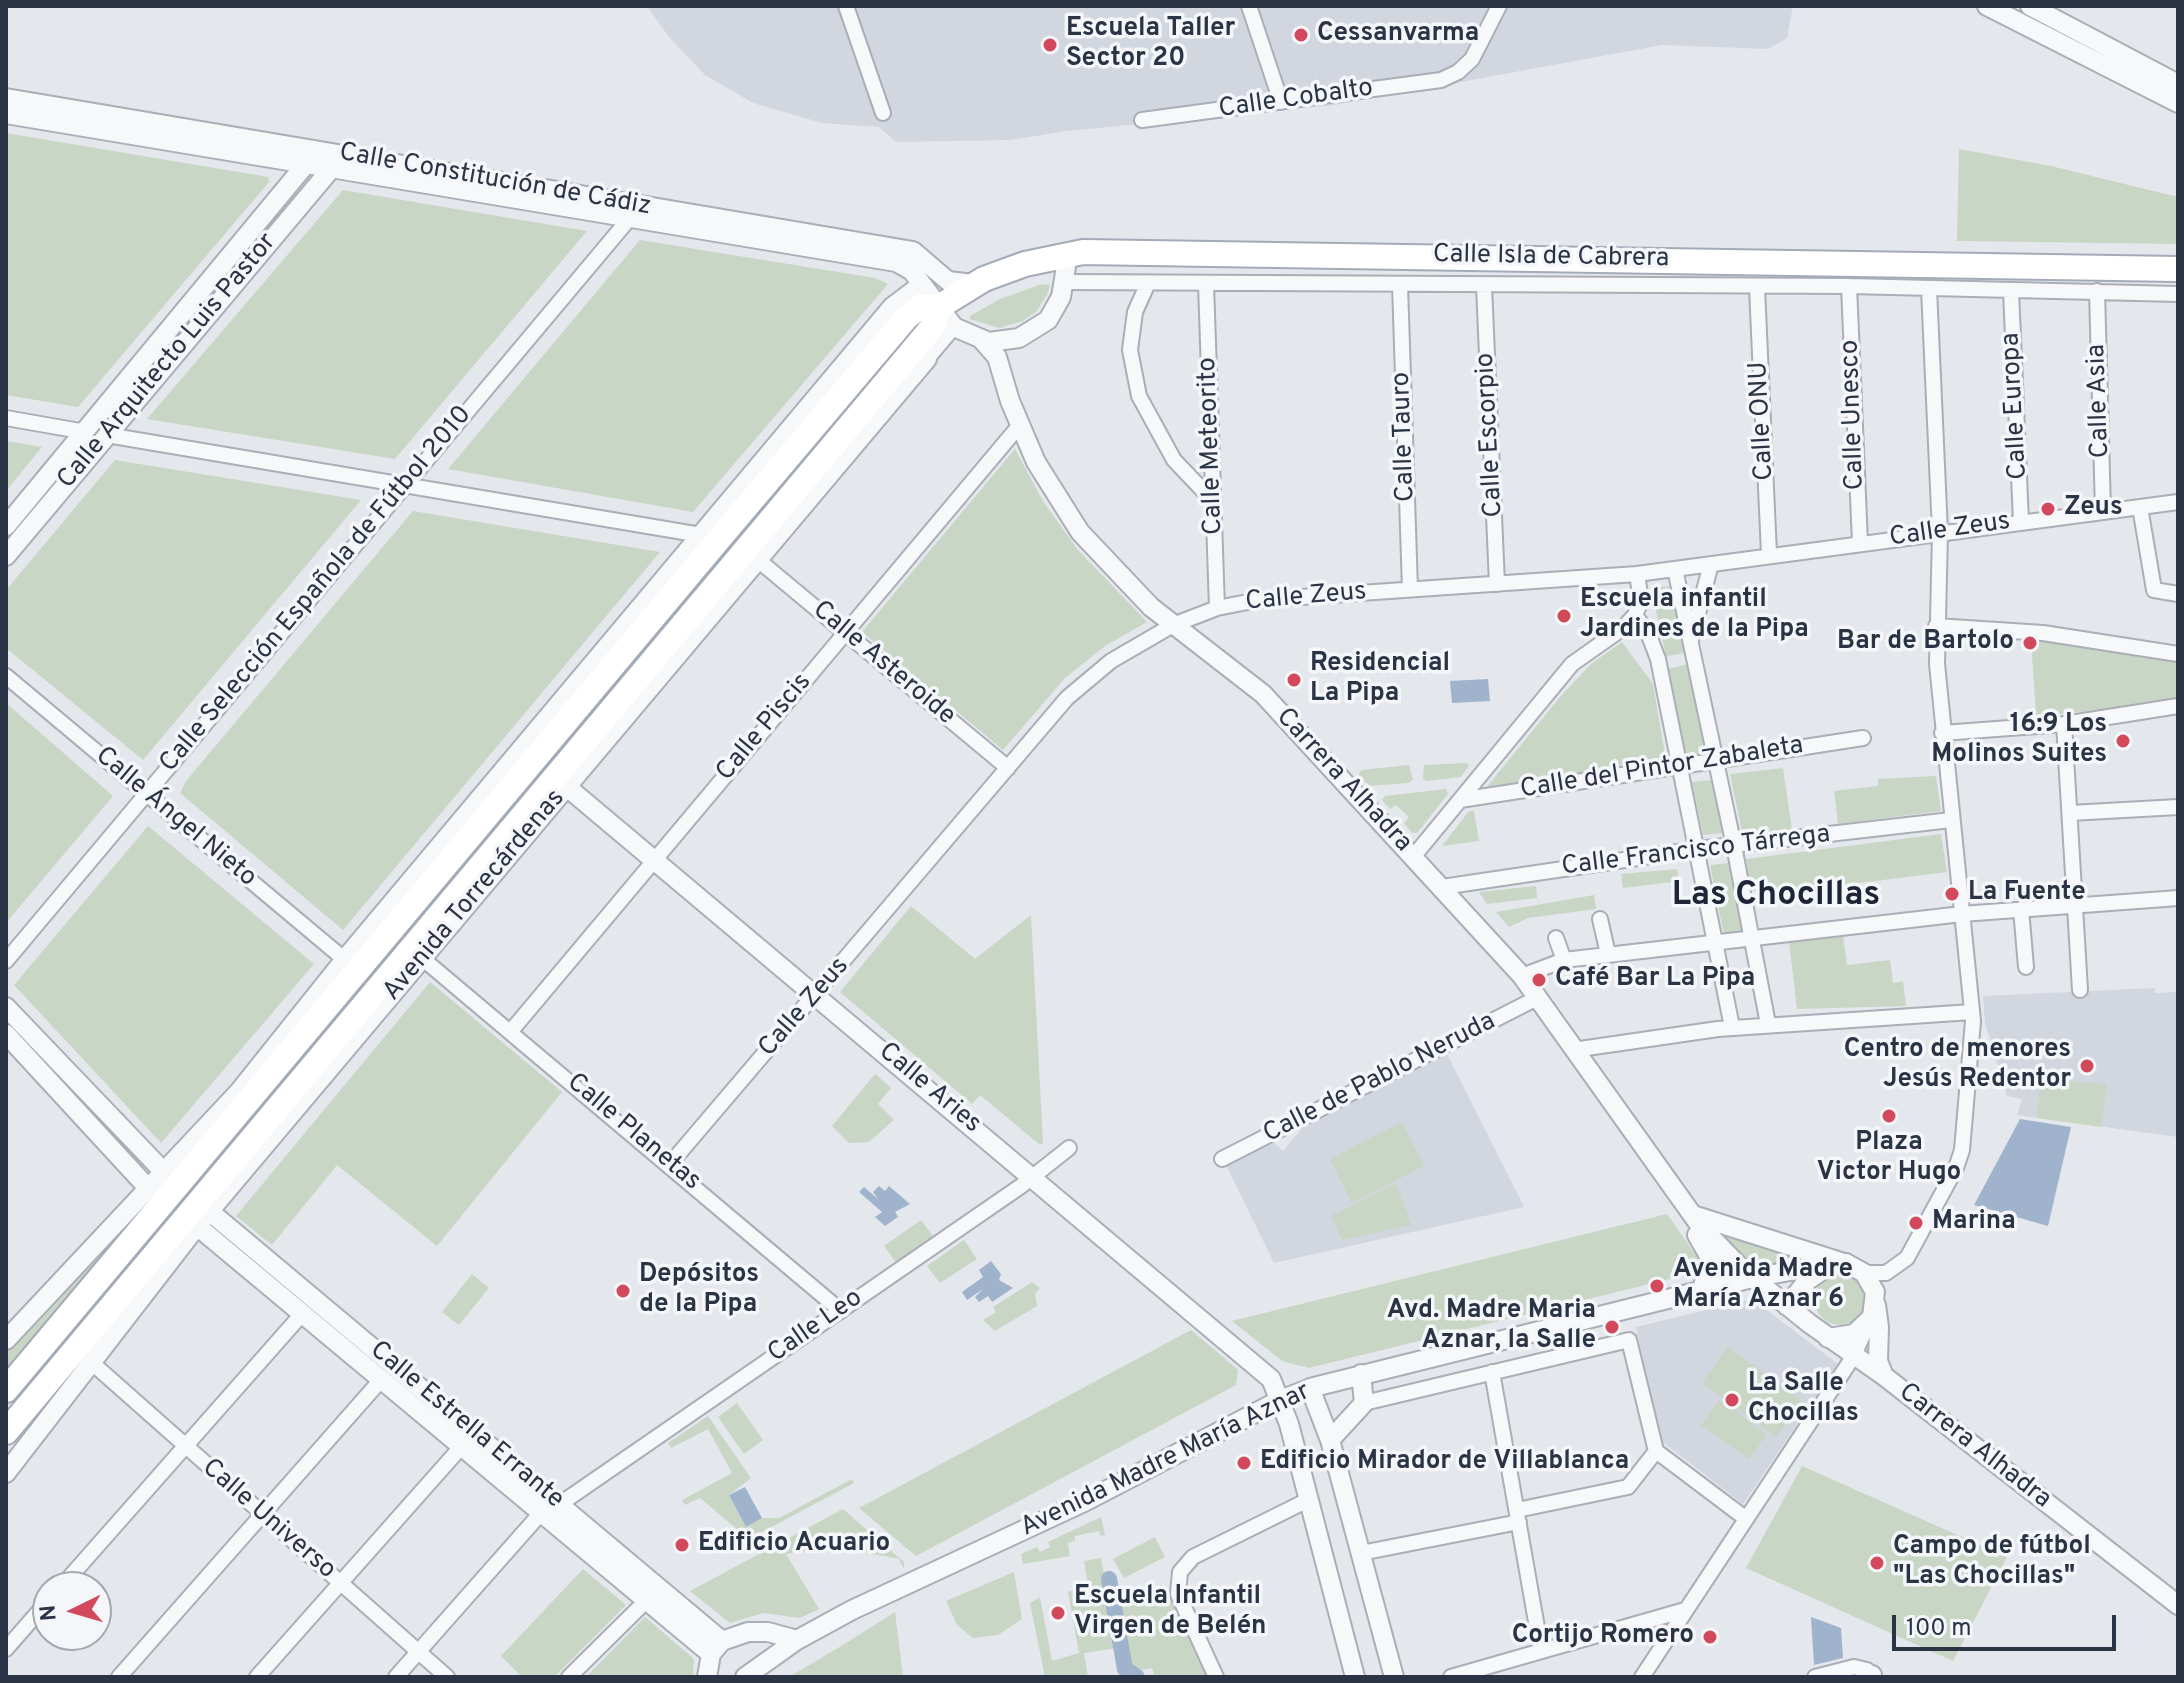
<!DOCTYPE html>
<meta charset="utf-8">
<style>
body{margin:0}
#map{position:relative;width:2184px;height:1683px;overflow:hidden;background:#e4e7ec;font-family:Overpass,sans-serif}
canvas{display:block}
.frame{position:absolute;inset:0;border:8px solid #2b3445;pointer-events:none}
.north{position:absolute;left:32px;top:1571px;width:80px;height:80px;box-sizing:border-box;background:#f4f6f9;border:2px solid #a4a8b1;border-radius:50%;rotate:265deg;font-size:22px;font-weight:700;line-height:32px;text-align:center;color:#2b3445}
.north::after{content:'';display:block;margin:auto;width:28px;height:36px;background:#d1495b;clip-path:polygon(50% 0,100% 100%,50% 72%,0 100%)}
.scale{position:absolute;left:1892px;top:1615px;width:224px;height:36px;box-sizing:border-box;border:4px solid #2b3445;border-top:0;padding-left:10px;font-size:24px;line-height:28px;white-space:nowrap;color:#2b3445;-webkit-text-stroke:6px #f4f6f9;paint-order:stroke}
</style>
<div id="map">
<canvas width="2184" height="1683"></canvas>
<div class="frame"></div>
<div class="north">N</div>
<div class="scale">100 m</div>
</div>
<script>
const c = document.querySelector('canvas').getContext('2d');
c.lineJoin = 'round';
function fillPath(path, color) { c.fillStyle = color; c.fill(path, 'evenodd'); }
const toPath = rows => new Path2D(rows.map(r => 'M' + r).join(''));
function strokePath(path, color, width, dash) { c.strokeStyle = color; c.lineWidth = width; c.lineCap = dash ? 'butt' : 'round'; c.setLineDash(dash || []); c.stroke(path); }
function label(font, color, halo, rows, align = 'center') {
  c.font = font + ' Overpass,sans-serif'; c.lineWidth = 7; c.setLineDash([]); c.textBaseline = 'middle'; c.strokeStyle = halo; c.fillStyle = color; for (const [text, x, y, turn = 0] of rows) {
    c.save(); c.translate(x, y); c.rotate((+turn || 0) * Math.PI / 180); c.textAlign = isNaN(turn) ? turn : align; if (halo) c.strokeText(text, 0, 0); c.fillText(text, 0, 0); c.restore();
  }
}
fillPath(toPath([
 [647,6,1793,6,1787,38,1768,49,1662,45,1335,105,1067,131,1010,140,896,142,879,127,822,123,753,103,705,75,669,37],
 [2155,988,2155,993,2178,992,2178,1137,2017,1115,2022,1099,2007,1096,1985,1023,1983,996],
 [1443,1046,1524,1207,1274,1263,1226,1165,1274,1143,1283,1151,1300,1131,1306,1116],
 [1752,1299,1838,1364,1743,1504,1660,1440,1636,1327]
]), '#d2d6de');
fillPath(toPath([
 [6,133,268,177,269,182,78,407,6,395],
 [1959,149,2051,166,2178,197,2178,244,1957,241],
 [343,190,587,231,395,459,147,419],
 [640,240,875,278,888,284,693,512,448,469],
 [1042,284,1050,285,1047,295,1036,312,1023,321,999,328,970,319,970,316,1000,299],
 [6,441,42,447,6,491],
 [1015,449,1043,501,1077,549,1147,622,1105,646,1065,678,1003,750,862,632],
 [115,460,361,500,143,760,6,648,6,590],
 [413,511,660,552,343,930,180,793,186,781],
 [1671,586,1685,653,1666,656,1651,588],
 [2031,637,2178,659,2178,700,2036,717],
 [1622,642,1653,684,1666,761,1486,788,1560,697,1591,664],
 [1688,664,1706,755,1686,758,1668,669],
 [6,703,113,796,6,923],
 [1467,763,1469,765,1461,777,1426,781,1423,778,1424,765],
 [1409,765,1413,780,1408,783,1370,786,1358,775,1361,770],
 [1783,768,1792,830,1743,837,1730,774],
 [1936,776,1941,811,1838,824,1834,791,1878,786,1878,779],
 [1712,780,1723,833,1703,835,1692,782],
 [1446,789,1448,794,1417,833,1412,833,1404,823,1409,817,1396,805,1390,809,1382,800,1385,796],
 [1469,811,1474,811,1479,841,1442,846],
 [148,826,314,964,161,1143,14,985],
 [1941,834,1947,872,1819,888,1751,891,1746,859],
 [1729,863,1744,933,1724,936,1710,865],
 [1677,869,1679,881,1623,888,1621,874],
 [1536,886,1537,898,1487,904,1479,892],
 [1594,895,1596,909,1528,918,1509,927,1496,912],
 [911,906,975,959,1031,915,1043,1143,1040,1145,980,1095,972,1104,840,992],
 [1843,935,1847,965,1890,960,1893,983,1903,981,1906,1006,1797,1009,1789,942],
 [430,982,562,1092,437,1246,337,1165,272,1245,236,1216],
 [875,1074,891,1088,878,1104,894,1120,869,1142,849,1143,832,1126],
 [2040,1080,2107,1084,2101,1127,2037,1118],
 [1402,1122,1424,1166,1352,1203,1330,1159],
 [202,1140,6,1380,6,1354],
 [1396,1183,1411,1225,1342,1240,1331,1216],
 [1667,1214,1698,1258,1694,1273,1309,1368,1282,1361,1232,1321],
 [921,1220,935,1239,898,1265,884,1246],
 [1711,1229,1814,1258,1764,1271],
 [964,1240,977,1259,940,1283,927,1266],
 '1814 1299a26 26 0 1 1 52 0a26 26 0 1 1-52 0Z',
 [472,1274,489,1288,459,1325,442,1312],
 [1032,1282,1040,1288,1035,1294,1037,1306,995,1331,983,1320,996,1312,993,1307],
 [1191,1330,1238,1370,1236,1385,916,1556,859,1508],
 [1728,1347,1802,1401,1776,1437,1702,1383],
 [1719,1400,1767,1434,1749,1459,1701,1425],
 [737,1403,763,1440,744,1454,718,1417],
 [708,1416,751,1478,729,1495,746,1527,762,1518,779,1518,852,1479,854,1483,749,1539,700,1498,685,1505,682,1500,732,1473,708,1429,671,1448,668,1443],
 [1802,1466,2007,1557,1953,1661,1746,1568],
 [843,1509,904,1562,904,1569,899,1559,832,1546,786,1554,819,1609,800,1618,763,1613,730,1623,690,1591],
 [1101,1517,1105,1535,1100,1536,1099,1531,1075,1536,1075,1541,1068,1543,1070,1556,1023,1564,1021,1554,1037,1547,1040,1552,1050,1547,1048,1542],
 [1155,1537,1165,1557,1124,1578,1113,1559],
 [1101,1558,1117,1648,1084,1653,1088,1677,1045,1677,1030,1603,1040,1597,1052,1661,1079,1653,1068,1592,1088,1587,1084,1561],
 [583,1569,626,1605,554,1677,522,1677,501,1656],
 [1014,1572,1022,1619,998,1635,973,1638,957,1625,946,1601],
 [1120,1585,1125,1603,1143,1603,1171,1591,1209,1677,1151,1677,1154,1673,1152,1668,1135,1671,1129,1667,1114,1586],
 [895,1612,903,1677,789,1677,843,1645],
 [645,1617,694,1659,693,1677,586,1677]
]), '#c9d6c5');
fillPath(toPath([
 [1488,679,1490,701,1452,703,1450,681],
 [2020,1119,2071,1127,2048,1226,1974,1205],
 [879,1186,885,1191,889,1186,910,1204,895,1212,898,1217,885,1226,875,1217,882,1212,859,1192,864,1187,878,1199,873,1192],
 [991,1261,1001,1274,999,1280,1013,1288,992,1302,988,1296,979,1302,975,1297,983,1289,967,1300,962,1292,983,1277,979,1270],
 [745,1487,762,1518,746,1527,729,1495],
 [1811,1617,1841,1628,1843,1658,1814,1665]
]), '#9fb4cc');
strokePath(toPath([
 [1109,1579,1125,1669,1137,1677]
]), '#9fb4cc', 16);
const minor = toPath([
 [846,6,883,113],
 [1249,6,1281,102],
 [1142,120,1441,80,1458,72,1472,59,1499,6],
 [1066,282,1849,286,2178,294],
 [1148,283,1135,312,1130,350,1139,396,1174,460,1214,502],
 [1206,284,1217,608],
 [1400,285,1410,589],
 [1484,286,1497,584],
 [1849,286,1860,543],
 [1757,288,1769,554],
 [2011,291,2021,522],
 [2097,291,2103,511],
 [927,359,954,327],
 [6,418,86,432],
 [107,435,701,535],
 [2140,507,2154,590,2178,594],
 [758,560,1008,768],
 [1675,569,1734,846,1768,1024],
 [1635,615,1648,633,1658,659,1732,1027],
 [1936,626,2043,633,2178,654],
 [1691,640,1711,564],
 [6,676,344,959],
 [2064,724,2080,990],
 [1942,733,2064,724,2178,706],
 [1460,800,1863,738],
 [2070,813,2178,807],
 [1413,857,1572,664,1623,628,1635,615,1641,601,1637,574],
 [1442,887,1698,849,1951,820],
 [2021,909,2026,967],
 [1600,919,1608,954],
 [1556,938,1564,960],
 [423,959,841,1311],
 [6,961,629,219],
 [1522,976,1564,960,1962,914,2178,898],
 [511,1031,1019,426],
 [1573,1050,1718,1029,1972,1012],
 [1222,1159,1537,998],
 [670,1164,1067,698,1111,661,1173,625,1217,608,1258,600,1637,574,2178,502],
 [1864,1273,1886,1273,1907,1258,1956,1168,1962,1150,1973,1021,1937,664,1940,532,1929,289],
 [91,1362,447,1677],
 [1492,1372,1541,1650],
 [1364,1403,1629,1340,1656,1451,1745,1518],
 [560,1504,1021,1186,1069,1148],
 [1517,1510,1628,1487,1656,1451],
 [1361,1553,1519,1522],
 [61,1587,302,1314],
 [6,1649,48,1601],
 [119,1677,380,1381],
 [257,1677,462,1446],
 [396,1677,541,1513],
 [569,1677,646,1601],
 [1216,1677,1178,1594,1180,1572,1193,1557,1308,1500],
 [1451,1677,1685,1610],
 [1642,1677,1853,1357,1868,1324],
 [1815,1677,1854,1667,1867,1670,1872,1675]
]);
const tertiary = toPath([
 [1987,6,2178,103],
 [2030,6,2178,84],
 [6,98,913,251,948,281,974,284],
 [6,114,896,262,912,271,954,327,989,342,1019,338,1048,320,1061,297,1068,254],
 [982,340,997,357,1010,401,1036,462,1080,532,1151,607,1263,694,1522,976,1701,1227,1743,1270,1810,1324,1884,1376,2178,1605],
 [6,526,306,164],
 [6,556,331,169],
 [567,787,1271,1379,1289,1424,1355,1677],
 [6,1007,162,1170],
 [6,1034,147,1187],
 [241,1089,349,954,892,307,921,285],
 [209,1211,722,1641],
 [1693,1215,1841,1262],
 [197,1226,711,1654],
 [1697,1235,1712,1261,1701,1291],
 [1876,1305,1879,1327,1878,1361,1884,1376],
 [1787,1306,1808,1280,1833,1263,1846,1263,1864,1273,1875,1292,1872,1317,1854,1334,1828,1338],
 [6,1340,249,1081],
 [1361,1374,1364,1403,1330,1440,1394,1677],
 [1310,1388,1330,1440],
 [6,1473,197,1226,927,359],
 [1872,1675,1872,1677],
 [707,1677,711,1654,722,1641,748,1632,768,1632,797,1640],
 [745,1677,797,1640,852,1610,1086,1501,1280,1400,1314,1387,1752,1278,1833,1263]
]);
const primary = toPath([
 [6,1390,719,539,906,318,921,306,937,308,984,279,1025,264,1083,252,2178,269],
 [6,1432,934,325,937,308]
]);
strokePath(minor, '#a9aeb7', 18);
strokePath(tertiary, '#a9aeb7', 22);
strokePath(primary, '#a3abb8', 28);
strokePath(minor, '#f7f8fa', 14);
strokePath(tertiary, '#f7f8fa', 18);
strokePath(primary, '#fff', 24);
for (const [x, y, r, color] of [
 [1301,35,8,"#d1495b"],
 [1050,45,8,"#d1495b"],
 [2048,509,8,"#d1495b"],
 [1564,616,8,"#d1495b"],
 [2030,643,8,"#d1495b"],
 [1294,680,8,"#d1495b"],
 [2123,741,8,"#d1495b"],
 [1952,894,8,"#d1495b"],
 [1539,980,8,"#d1495b"],
 [2087,1066,8,"#d1495b"],
 [1889,1116,8,"#d1495b"],
 [1916,1223,8,"#d1495b"],
 [1657,1286,8,"#d1495b"],
 [623,1291,8,"#d1495b"],
 [1612,1327,8,"#d1495b"],
 [1732,1400,8,"#d1495b"],
 [1244,1463,8,"#d1495b"],
 [682,1545,8,"#d1495b"],
 [1877,1563,8,"#d1495b"],
 [1058,1613,8,"#d1495b"],
 [1710,1637,8,"#d1495b"]
]) { const dot = new Path2D(); dot.arc(x, y, r, 0, 2 * Math.PI); c.fillStyle = color; c.fill(dot); strokePath(dot, '#f4f6f9', 3); }
label('bold 26px', '#2b3445', '#f4f6f9', [
 ["Escuela Taller",1066,30],
 ["Sector 20",1066,60],
 ["Cessanvarma",1317,35],
 ["Zeus",2064,509],
 ["Escuela infantil",1580,601],
 ["Jardines de la Pipa",1580,631],
 ["Bar de Bartolo",2014,643,"right"],
 ["Residencial",1310,665],
 ["La Pipa",1310,695],
 ["16:9 Los",2107,726,"right"],
 ["Molinos Suites",2107,756,"right"],
 ["La Fuente",1968,894],
 ["Café Bar La Pipa",1555,980],
 ["Centro de menores",2071,1051,"right"],
 ["Jesús Redentor",2071,1081,"right"],
 ["Plaza",1889,1144,"center"],
 ["Victor Hugo",1889,1174,"center"],
 ["Marina",1932,1223],
 ["Avenida Madre",1673,1271],
 ["María Aznar 6",1673,1301],
 ["Depósitos",639,1276],
 ["de la Pipa",639,1306],
 ["Avd. Madre Maria",1596,1312,"right"],
 ["Aznar, la Salle",1596,1342,"right"],
 ["La Salle",1748,1385],
 ["Chocillas",1748,1415],
 ["Edificio Mirador de Villablanca",1260,1463],
 ["Edificio Acuario",698,1545],
 ["Campo de fútbol",1893,1548],
 ["\"Las Chocillas\"",1893,1578],
 ["Escuela Infantil",1074,1598],
 ["Virgen de Belén",1074,1628],
 ["Cortijo Romero",1694,1637,"right"]
], 'left');
label('26px', '#2b3445', '#f4f6f9', [
 ["Calle Cobalto",1296,100,-8],
 ["Calle Constitución de Cádiz",495,181,10],
 ["Calle Isla de Cabrera",1551,258,1],
 ["Calle Arquitecto Luis Pastor",168,362,-50],
 ["Calle Asia",2100,401,-92],
 ["Calle Europa",2016,406,-93],
 ["Calle Unesco",1854,415,-92],
 ["Calle ONU",1763,421,-93],
 ["Calle Escorpio",1491,435,-93],
 ["Calle Tauro",1405,437,-92],
 ["Calle Meteorito",1212,446,-92],
 ["Calle Zeus",1950,531,-8],
 ["Calle Selección Española de Fútbol 2010",317,590,-50],
 ["Calle Zeus",1306,598,-5],
 ["Calle Asteroide",883,664,40],
 ["Calle Piscis",765,728,-50],
 ["Calle del Pintor Zabaleta",1662,769,-9],
 ["Carrera Alhadra",1343,781,47],
 ["Calle Ángel Nieto",175,818,40],
 ["Calle Francisco Tárrega",1696,852,-7],
 ["Avenida Torrecárdenas",475,896,-50],
 ["Calle Zeus",805,1008,-49],
 ["Calle de Pablo Neruda",1380,1079,-27],
 ["Calle Aries",929,1089,40],
 ["Calle Planetas",633,1133,40],
 ["Calle Leo",816,1327,-35],
 ["Calle Estrella Errante",466,1426,40],
 ["Carrera Alhadra",1974,1447,38],
 ["Avenida Madre María Aznar",1166,1461,-26],
 ["Calle Universo",268,1520,41]
]);
label('bold 34px', '#1d2536', '#f4f6f9', [
 ["Las Chocillas",1776,897]
]);
</script>
